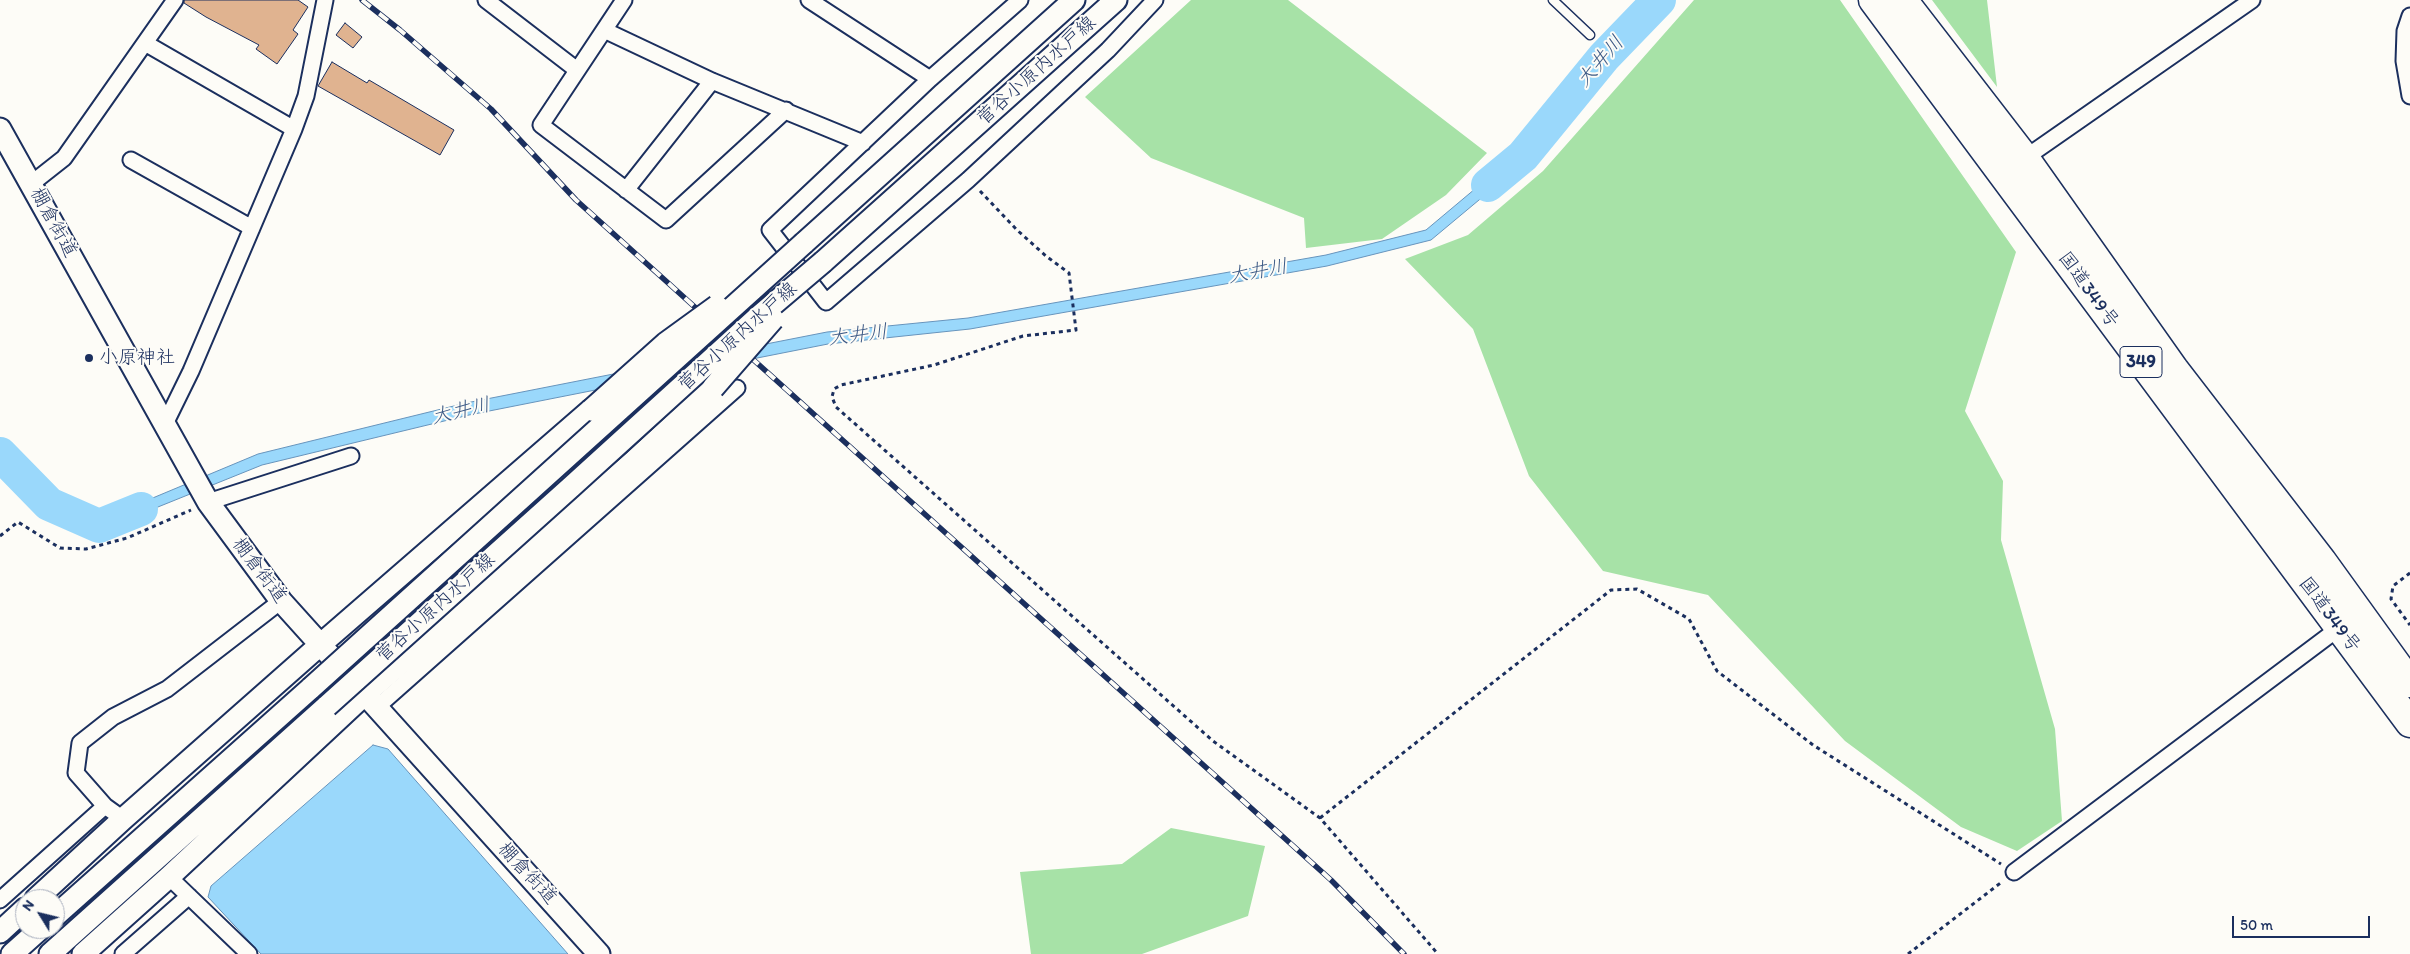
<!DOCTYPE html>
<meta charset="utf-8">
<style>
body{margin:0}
#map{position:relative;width:2410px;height:954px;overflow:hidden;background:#fdfcf7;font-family:Itim,sans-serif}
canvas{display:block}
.north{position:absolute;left:15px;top:889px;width:50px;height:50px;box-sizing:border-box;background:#fdfcf7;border:1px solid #a3aaba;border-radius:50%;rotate:306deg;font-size:14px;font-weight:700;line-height:20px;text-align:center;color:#1b2f5e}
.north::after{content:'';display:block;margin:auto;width:18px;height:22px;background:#1b2f5e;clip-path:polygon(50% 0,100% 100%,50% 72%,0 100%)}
.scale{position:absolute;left:2232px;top:916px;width:138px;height:22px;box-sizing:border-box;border:2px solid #1b2f5e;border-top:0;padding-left:6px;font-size:15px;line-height:18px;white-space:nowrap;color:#1b2f5e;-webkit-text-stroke:4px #fdfcf7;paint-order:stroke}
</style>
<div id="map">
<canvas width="2410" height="954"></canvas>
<div class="north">N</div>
<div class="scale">50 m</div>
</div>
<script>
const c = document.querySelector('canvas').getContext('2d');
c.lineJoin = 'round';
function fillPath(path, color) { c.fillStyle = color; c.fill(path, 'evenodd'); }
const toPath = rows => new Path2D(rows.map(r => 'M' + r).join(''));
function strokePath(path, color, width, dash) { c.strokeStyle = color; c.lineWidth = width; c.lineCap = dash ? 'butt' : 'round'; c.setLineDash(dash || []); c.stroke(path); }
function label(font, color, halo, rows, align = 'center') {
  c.font = font + ' Itim,"Klee One",sans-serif'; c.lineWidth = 4; c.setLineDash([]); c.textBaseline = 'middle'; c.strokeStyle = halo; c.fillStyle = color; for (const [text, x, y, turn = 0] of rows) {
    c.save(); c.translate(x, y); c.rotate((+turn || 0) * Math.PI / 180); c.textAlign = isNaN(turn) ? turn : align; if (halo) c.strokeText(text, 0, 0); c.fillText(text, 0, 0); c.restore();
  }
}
fillPath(toPath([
 [1191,0,1288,0,1487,153,1446,195,1382,239,1306,248,1304,218,1151,158,1085,97],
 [1694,0,1840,0,2016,252,1965,411,2003,481,2001,540,2055,729,2062,821,2017,851,1961,827,1845,741,1708,595,1603,571,1529,476,1473,329,1405,259,1468,235,1543,171],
 [1932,0,1987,0,1997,87],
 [1171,828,1265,846,1248,916,1142,954,1031,954,1020,872,1122,864]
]), '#a7e2a7');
const water = toPath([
 [1519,152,1527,160,1431,240,1327,266,970,329,828,344,469,415,262,465,96,532,100,520,258,454,466,403,827,332,968,318,1326,255,1426,230,1519,152],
 [373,745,388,749,568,954,261,954,208,897,211,886,373,745]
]);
fillPath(water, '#9ad8fb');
strokePath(water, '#6794bc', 1);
strokePath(toPath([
 [1488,185,1523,156,1604,57,1659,0],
 [0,454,49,504,99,526,141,509]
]), '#9ad8fb', 34);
const building = toPath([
 [184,0,298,0,308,7,293,30,298,34,277,64,256,49,259,45,206,17,184,3,184,0],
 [345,23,362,37,353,48,336,35,345,23],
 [332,62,367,83,369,80,454,130,440,155,318,86,332,62]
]);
fillPath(building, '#e0b390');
strokePath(building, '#1b2f5e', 1);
const lane = toPath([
 [1553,0,1590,35]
]);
const street = toPath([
 [486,0,577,70],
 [624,0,541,125,666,220,786,110],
 [809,0,930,79],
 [1020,0,930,79,770,230,826,302,968,180,1108,50,1155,0],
 [2410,16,2405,31,2404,61,2410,96],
 [604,30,712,81,863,143],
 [145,43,294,129],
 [2025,158,2252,0],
 [131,160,252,228],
 [31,184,64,158,175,0],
 [626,190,712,81],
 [165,424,191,371,294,129,306,96,325,0],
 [208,502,351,456],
 [376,708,737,388],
 [123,819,105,806,76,773,80,743,113,717,167,689,281,601],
 [2014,872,2339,628],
 [169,877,249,954],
 [0,900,105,806],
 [123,954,189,896]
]);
const secondary = toPath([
 [0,129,208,502,281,601,599,954],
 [804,243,1074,0],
 [823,262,1116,0],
 [36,899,123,819,320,645,591,410],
 [55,916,311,688],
 [0,932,25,909],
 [12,954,40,929],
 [50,954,327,706],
 [83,954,169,877,364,695,633,462,713,388]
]);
const highway = toPath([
 [1873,0,2410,723],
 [1903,0,2025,158,2174,369,2322,561,2410,683]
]);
strokePath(lane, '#1b2f5e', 11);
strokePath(street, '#1b2f5e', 19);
strokePath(secondary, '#1b2f5e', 25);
strokePath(highway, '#1b2f5e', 31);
strokePath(toPath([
 [980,191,1017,230,1046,256,1069,273,1076,330,1023,336,934,365,841,385,834,389,832,397,836,407,1213,741,1320,818,1438,954],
 [0,536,18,522,60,548,86,549,127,538,191,510],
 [2410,573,2393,586,2391,599,2410,625],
 [1320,818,1611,590,1637,589,1689,619,1717,671,1813,745,2001,864],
 [1908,954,2003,881]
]), '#1b2f5e', 3, [4, 4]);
strokePath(lane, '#fdfcf7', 8);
strokePath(street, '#fdfcf7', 15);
strokePath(secondary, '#fdfcf7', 21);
strokePath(highway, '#fdfcf7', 28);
const rail = toPath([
 [362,0,400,30,491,109,576,200,1331,880,1404,954]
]);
strokePath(rail, '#1b2f5e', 5.5);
strokePath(rail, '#fdfcf7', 4, [11]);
const secondaryBridge = toPath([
 [713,388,773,319],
 [591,410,666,343,717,306],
 [311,688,804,243],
 [327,706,571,487,757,318,823,262]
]);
strokePath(secondaryBridge, '#1b2f5e', 25, []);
strokePath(secondaryBridge, '#fdfcf7', 21);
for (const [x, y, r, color] of [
 [89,358,5,"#1b2f5e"]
]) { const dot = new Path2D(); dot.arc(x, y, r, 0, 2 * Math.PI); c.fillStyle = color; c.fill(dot); strokePath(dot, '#fdfcf7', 2); }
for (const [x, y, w] of [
 [2141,362,42]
]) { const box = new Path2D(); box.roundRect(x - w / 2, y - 15.5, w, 31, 4); c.fillStyle = '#fdfcf7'; c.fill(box); strokePath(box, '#1b2f5e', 1); }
label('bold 18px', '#1b2f5e', null, [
 ["349",2141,362]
]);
label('19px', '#1b2f5e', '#fdfcf7', [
 ["菅谷小原内水戸線",1037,71,-42],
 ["棚倉街道",53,223,61],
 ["国道349号",2088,290,54],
 ["菅谷小原内水戸線",738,337,-42],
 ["棚倉街道",259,571,53],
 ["菅谷小原内水戸線",436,608,-42],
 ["国道349号",2329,615,53],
 ["棚倉街道",527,874,47]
]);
label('19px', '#1b2f5e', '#fdfcf7', [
 ["小原神社",99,358]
], 'left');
label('italic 20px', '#3b5985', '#fdfcf7', [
 ["大井川",1601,62,-49],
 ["大井川",1258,272,-10],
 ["大井川",858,336,-7],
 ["大井川",461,412,-13]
]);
</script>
